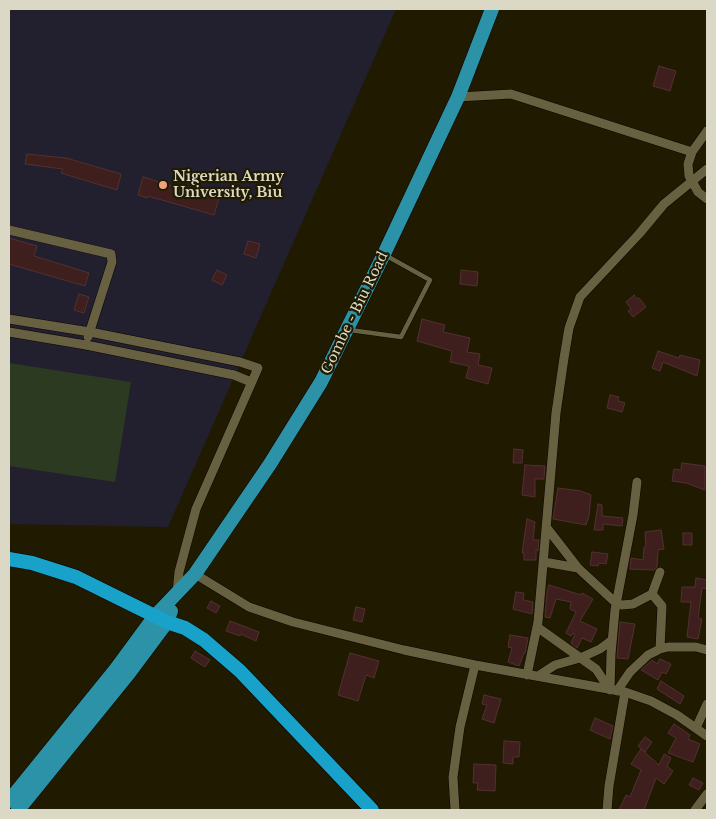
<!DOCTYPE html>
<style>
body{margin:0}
#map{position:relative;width:716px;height:819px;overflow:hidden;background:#201b00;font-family:"Libre Baskerville",serif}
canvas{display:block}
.frame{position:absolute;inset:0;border:10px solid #dbd8c6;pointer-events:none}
</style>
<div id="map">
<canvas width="716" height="819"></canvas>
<div class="frame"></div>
</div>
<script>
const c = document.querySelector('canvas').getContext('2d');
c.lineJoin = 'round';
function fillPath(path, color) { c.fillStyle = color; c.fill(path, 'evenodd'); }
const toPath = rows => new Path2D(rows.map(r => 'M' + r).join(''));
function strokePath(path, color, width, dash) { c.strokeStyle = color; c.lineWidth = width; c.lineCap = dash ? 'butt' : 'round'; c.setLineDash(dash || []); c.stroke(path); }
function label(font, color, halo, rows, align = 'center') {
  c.font = font + ' "Libre Baskerville",serif'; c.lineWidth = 4.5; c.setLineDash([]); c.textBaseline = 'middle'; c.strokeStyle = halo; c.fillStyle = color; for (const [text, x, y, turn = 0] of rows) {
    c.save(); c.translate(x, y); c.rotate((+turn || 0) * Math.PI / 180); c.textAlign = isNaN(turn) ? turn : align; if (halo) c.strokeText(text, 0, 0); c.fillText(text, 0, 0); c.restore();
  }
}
fillPath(toPath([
 [9,9,396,9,168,527,9,524]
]), '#221f2f');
fillPath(toPath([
 [9,363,131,382,115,482,9,466]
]), '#2c3a22');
const building = toPath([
 [659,66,676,71,670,91,653,86,659,66],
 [27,154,66,158,121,174,117,190,61,173,63,169,25,164,27,154],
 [143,177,208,197,208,195,219,198,214,215,148,196,147,198,138,195,143,177],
 [9,238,37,246,34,256,89,273,85,286,9,264,9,238],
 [248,241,260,244,256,258,244,254,248,241],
 [217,270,227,275,222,285,212,280,217,270],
 [461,270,478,272,477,286,460,284,461,270],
 [79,294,89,297,84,313,74,310,79,294],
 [634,295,637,299,639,298,646,307,633,317,628,311,631,309,626,302,634,295],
 [422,319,445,325,443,332,470,338,467,352,480,354,478,365,492,368,488,384,466,378,469,366,450,362,452,351,417,341,422,319],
 [658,351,679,358,680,355,700,360,697,376,663,362,660,371,652,368,658,351],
 [610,395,619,397,618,401,625,403,622,412,607,408,610,395],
 [514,449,523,450,522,463,513,463,514,449],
 [682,463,705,466,705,490,686,483,672,481,674,469,681,470,682,463],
 [525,465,545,466,544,479,535,479,535,497,522,495,525,465],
 [558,488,581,491,591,495,589,516,586,525,553,519,558,488],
 [598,504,602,505,602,516,623,518,622,526,603,524,603,530,594,530,598,504],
 [527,519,535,522,533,540,539,540,538,551,536,550,536,560,524,560,524,553,522,553,527,519],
 [661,530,664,549,658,550,657,567,654,570,630,569,631,558,643,560,644,547,646,547,645,532,661,530],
 [683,533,692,533,692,545,683,545,683,533],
 [592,552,608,554,606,564,599,563,598,566,590,565,592,552],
 [696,578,707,580,707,589,702,588,698,618,702,619,698,639,687,637,691,602,681,602,682,587,695,587,696,578],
 [549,585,581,595,582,593,593,599,580,621,597,629,591,642,582,638,577,648,571,643,575,634,573,633,571,636,566,633,576,612,570,609,571,602,556,599,550,618,545,617,547,592,549,585],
 [516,592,524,593,523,600,533,602,532,614,513,609,516,592],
 [211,601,220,606,216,613,207,608,211,601],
 [356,607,365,609,362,622,353,620,356,607],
 [230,621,259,632,256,641,241,634,240,636,226,631,230,621],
 [620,622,635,624,628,659,617,658,620,622],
 [510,635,528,638,525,653,524,653,519,666,508,662,512,648,508,647,510,635],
 [195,651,210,660,205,667,191,658,195,651],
 [350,653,379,661,374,678,366,675,358,701,338,695,350,653],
 [660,659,671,664,666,674,662,672,658,680,641,670,652,660,657,664,660,659],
 [661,681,684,696,680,704,657,689,661,681],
 [484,695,501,699,494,723,482,719,487,705,482,704,484,695],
 [595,718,613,726,610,739,590,730,595,718],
 [674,724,690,735,688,739,700,744,693,762,668,753,676,738,668,733,674,724],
 [645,737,652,742,645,752,638,746,645,737],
 [504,741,520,742,519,757,513,757,513,764,503,763,504,741],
 [641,749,659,765,664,754,671,758,667,766,673,771,664,784,656,778,644,810,619,810,626,795,630,797,641,770,631,764,641,749],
 [474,764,496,765,495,791,477,790,478,783,473,783,474,764],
 [693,778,703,783,699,790,689,785,693,778]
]);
fillPath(building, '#3e1f1e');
strokePath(building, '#523130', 1);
const service = toPath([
 [350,330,401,337,430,280,385,255]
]);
const minor = toPath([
 [458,97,511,94,692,152],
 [707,131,692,152,688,164,689,176,692,181,698,192,707,199],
 [9,230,111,254,112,262,88,337],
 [9,319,90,332,240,362,258,368,196,509,179,572,177,593],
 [9,332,86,345,234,375,251,382],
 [547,528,578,568],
 [544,562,578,568,616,603,622,605,633,604,652,594],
 [660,572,652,594,662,606,660,649],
 [195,574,249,607,293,622,404,650,475,665,625,692,651,701,677,715,707,736],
 [537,627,596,669,610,690],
 [527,675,538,622,556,413,564,358,569,328,580,297,639,234,664,204,707,169],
 [538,676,555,665,580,658,600,649,612,640],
 [610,690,611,654,615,610,633,515,637,482],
 [617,691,630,672,648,655,660,649,668,647,696,647,707,650],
 [696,728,707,704],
 [455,810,453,777,460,727,475,665],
 [607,810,609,786,625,692],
 [695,810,707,794]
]);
const primary = toPath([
 [9,801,116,669,155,616,195,574,270,464,321,382,384,254,458,97,492,9],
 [18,810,129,673,167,622,171,611]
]);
const trunk = toPath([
 [9,559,32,563,76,577,167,622,185,628,204,640,240,671,372,810]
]);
strokePath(service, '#0a0500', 5.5);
strokePath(minor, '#0a0500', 10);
strokePath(primary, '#0a0500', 15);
strokePath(trunk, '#0a0500', 15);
strokePath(service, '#676141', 4.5);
strokePath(minor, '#676141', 9);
strokePath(primary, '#2c92a8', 14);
strokePath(trunk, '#18a2ca', 14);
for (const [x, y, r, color] of [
 [163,185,5,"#f0a27a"]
]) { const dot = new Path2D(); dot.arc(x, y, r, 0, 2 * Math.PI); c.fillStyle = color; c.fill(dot); strokePath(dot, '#201b00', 2); }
label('bold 14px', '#dbd8c6', '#201b00', [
 ["Nigerian Army",173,177],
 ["University, Biu",173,193]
], 'left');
label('14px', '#dbd8c6', '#201b00', [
 ["Gombe - Biu Road",355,313,-64]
]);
</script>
